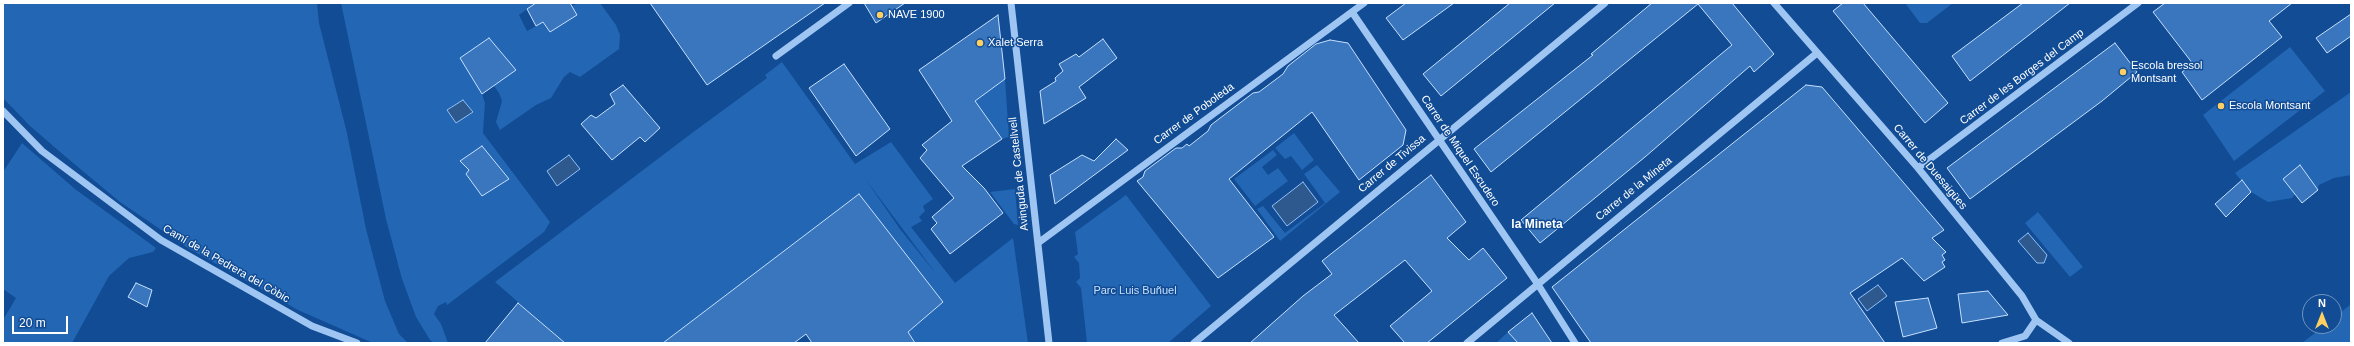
<!DOCTYPE html>
<meta charset="utf-8">
<style>
body{margin:0}
#map{position:relative;width:2354px;height:346px;overflow:hidden;background:#114c95;font-family:Arial,sans-serif}
canvas{display:block}
.frame{position:absolute;inset:0;border:4px solid #fff;pointer-events:none}
.north{position:absolute;left:2302px;top:294px;width:40px;height:40px;box-sizing:border-box;background:#114c95;border:1px solid #7094bf;border-radius:50%;rotate:0deg;font-size:11px;font-weight:700;line-height:16px;text-align:center;color:#fff}
.north::after{content:'';display:block;margin:auto;width:14px;height:18px;background:#ffd061;clip-path:polygon(50% 0,100% 100%,50% 72%,0 100%)}
.scale{position:absolute;left:12px;top:316px;width:56px;height:18px;box-sizing:border-box;border:2px solid #fff;border-top:0;padding-left:5px;font-size:12px;line-height:14px;white-space:nowrap;color:#fff;-webkit-text-stroke:3px #114c95;paint-order:stroke}
</style>
<div id="map">
<canvas width="2354" height="346"></canvas>
<div class="frame"></div>
<div class="north">N</div>
<div class="scale">20 m</div>
</div>
<script>
const c = document.querySelector('canvas').getContext('2d');
c.lineJoin = 'round';
function fillPath(path, color) { c.fillStyle = color; c.fill(path, 'evenodd'); }
const toPath = rows => new Path2D(rows.map(r => 'M' + r).join(''));
function strokePath(path, color, width, dash) { c.strokeStyle = color; c.lineWidth = width; c.lineCap = dash ? 'butt' : 'round'; c.setLineDash(dash || []); c.stroke(path); }
function label(font, color, halo, rows, align = 'center') {
  c.font = font + ' Arial,sans-serif'; c.lineWidth = 3; c.setLineDash([]); c.textBaseline = 'middle'; c.strokeStyle = halo; c.fillStyle = color; for (const [text, x, y, turn = 0] of rows) {
    c.save(); c.translate(x, y); c.rotate((+turn || 0) * Math.PI / 180); c.textAlign = isNaN(turn) ? turn : align; if (halo) c.strokeText(text, 0, 0); c.fillText(text, 0, 0); c.restore();
  }
}
fillPath(toPath([
 [3,3,317,3,319,23,347,133,366,229,385,301,399,334,408,343,373,343,298,310,188,248,120,202,66,157,30,126,3,98],
 [341,3,535,3,519,15,527,31,543,22,550,32,577,15,572,6,578,3,600,3,616,25,620,35,619,49,580,77,570,72,564,77,551,98,536,105,500,130,496,122,502,101,499,93,494,86,482,94,485,103,483,133,550,222,544,232,447,305,446,302,438,306,434,314,441,324,448,343,434,343,430,340,416,317,402,279,386,219],
 [1905,3,1953,3,1927,23,1920,23],
 [2290,47,2325,91,2234,161,2203,115],
 [782,62,855,164,891,142,933,199,923,206,925,211,919,217,922,221,911,227,955,283,1013,238,1028,343,915,343,908,332,943,302,859,194,663,343,565,343,495,282,692,133,767,78,765,75],
 [866,180,937,275,900,229],
 [1005,79,1009,137,1002,139,981,109,968,106],
 [2351,92,2351,175,2334,178,2319,185,2317,191,2302,203,2295,194,2292,198,2268,202,2251,192,2235,173],
 [1294,133,1314,160,1302,170,1291,156,1285,159,1275,148],
 [22,143,75,189,156,248,153,252,129,258,109,276,72,343,3,343,3,320,16,298,3,289,3,172],
 [1273,150,1277,155,1262,167,1268,175,1278,168,1288,181,1255,206,1234,179],
 [1317,165,1340,192,1280,241,1257,209,1263,206,1285,233,1325,203,1304,174],
 [1015,189,1018,225,1014,224,990,192],
 [1126,195,1211,306,1168,343,1087,343,1081,288,1076,282,1080,278,1079,263,1074,257,1078,254,1075,232],
 [2038,212,2083,267,2070,277,2025,223],
 [2351,304,2351,343,2302,343,2324,326,2334,326,2334,318],
 [1508,332,1518,343,1496,343]
]), '#2266b4');
const water = toPath([
 [463,100,473,112,456,123,447,110,463,100],
 [569,155,580,169,557,186,547,171,569,155],
 [1303,182,1318,202,1287,226,1272,206,1303,182],
 [2028,233,2047,255,2044,263,2037,263,2018,241,2028,233],
 [1878,285,1887,296,1867,311,1858,299,1878,285]
]);
fillPath(water, '#2d598e');
strokePath(water, '#91c1f7', 1);
const building = toPath([
 [536,3,570,3,577,15,550,32,543,22,536,26,527,9,536,3],
 [650,3,825,3,707,85,650,3],
 [864,3,905,3,876,23,864,3],
 [1406,3,1454,3,1403,40,1386,18,1406,3],
 [1510,3,1555,3,1441,96,1423,74,1510,3],
 [1652,3,1732,3,1774,54,1754,72,1750,66,1645,157,1540,243,1521,220,1732,45,1698,4,1491,172,1474,149,1593,55,1591,54,1652,3],
 [1843,3,1863,3,1948,103,1925,123,1833,11,1843,3],
 [2023,3,2070,3,1970,81,1952,56,2023,3],
 [2165,3,2292,3,2269,21,2282,37,2202,100,2182,72,2193,64,2153,12,2165,3],
 [2351,14,2351,36,2327,53,2316,38,2351,14],
 [998,15,1005,79,975,101,1002,139,962,166,984,188,1003,213,950,254,931,229,937,223,932,217,954,198,920,158,927,150,922,145,952,121,919,70,998,15],
 [489,38,516,70,482,94,460,58,489,38],
 [1103,39,1117,58,1079,87,1086,98,1044,124,1040,91,1056,81,1055,78,1063,71,1059,64,1076,54,1079,57,1103,39],
 [1330,40,1348,43,1406,130,1403,145,1359,180,1312,112,1229,179,1274,237,1218,278,1137,181,1143,177,1145,171,1176,148,1182,148,1187,144,1189,146,1208,131,1211,125,1253,93,1259,92,1283,74,1288,66,1316,44,1330,40],
 [2115,43,2137,72,2102,101,1970,199,1947,168,2115,43],
 [844,64,890,129,856,156,809,88,844,64],
 [623,85,660,128,645,142,640,137,612,160,581,124,591,115,596,118,615,104,610,94,623,85],
 [1806,85,1822,87,1944,230,1932,238,1946,252,1942,255,1945,260,1942,262,1945,267,1924,281,1902,258,1850,293,1885,343,1591,343,1552,287,1806,85],
 [1116,139,1128,150,1055,204,1050,175,1082,155,1094,161,1116,139],
 [482,146,509,179,482,196,466,174,469,170,460,161,482,146],
 [2300,165,2318,190,2302,203,2283,179,2300,165],
 [1431,175,1466,222,1447,238,1469,260,1483,248,1507,278,1427,343,1405,343,1390,326,1432,291,1405,260,1334,315,1359,343,1250,343,1303,296,1332,274,1322,261,1431,175],
 [2242,180,2251,192,2226,217,2215,204,2242,180],
 [859,194,943,302,908,332,915,343,812,343,806,334,794,343,663,343,859,194],
 [136,283,152,290,147,307,128,297,136,283],
 [1988,291,2008,315,1962,323,1958,294,1988,291],
 [1928,298,1937,328,1903,337,1895,302,1928,298],
 [518,303,565,343,485,343,518,303],
 [1532,313,1552,343,1518,343,1508,332,1532,313]
]);
fillPath(building, '#3976bd');
strokePath(building, '#c7e0fe', 1);
strokePath(toPath([
 [1011,3,1049,343],
 [1774,3,1918,168,2022,296,2036,320,2069,343],
 [1352,12,1537,283,1575,343],
 [776,56,849,3],
 [3,111,42,151,161,240,312,326,357,343],
 [1918,168,2138,3],
 [1038,243,1364,3],
 [1194,343,1605,3],
 [1467,343,1817,53],
 [2002,343,2025,336,2036,320]
]), '#9fc6f3', 7);
for (const [x, y, r, color] of [
 [880,15,4,"#ffd061"],
 [980,43,4,"#ffd061"],
 [2123,72,4,"#ffd061"],
 [2221,106,4,"#ffd061"]
]) { const dot = new Path2D(); dot.arc(x, y, r, 0, 2 * Math.PI); c.fillStyle = color; c.fill(dot); strokePath(dot, '#114c95', 1.5); }
label('11px', '#fff', '#114c95', [
 ["NAVE 1900",888,15],
 ["Xalet Serra",988,43],
 ["Escola bressol",2131,66],
 ["Montsant",2131,79],
 ["Escola Montsant",2229,106]
], 'left');
label('11px', '#fff', '#114c95', [
 ["Carrer de les Borges del Camp",2022,77,-37],
 ["Carrer de Poboleda",1194,114,-36],
 ["Carrer de Miquel Escudero",1460,151,56],
 ["Carrer de Tivissa",1392,164,-40],
 ["Carrer de Duesaigües",1930,167,50],
 ["Avinguda de Castellvell",1019,174,-96],
 ["Carrer de la Mineta",1634,189,-39],
 ["Camí de la Pedrera del Còbic",226,264,30]
]);
label('11px', '#c7e0fe', '#114c95', [
 ["Parc Luis Buñuel",1135,291]
]);
label('bold 12px', '#fff', '#114c95', [
 ["la Mineta",1537,225]
]);
</script>
